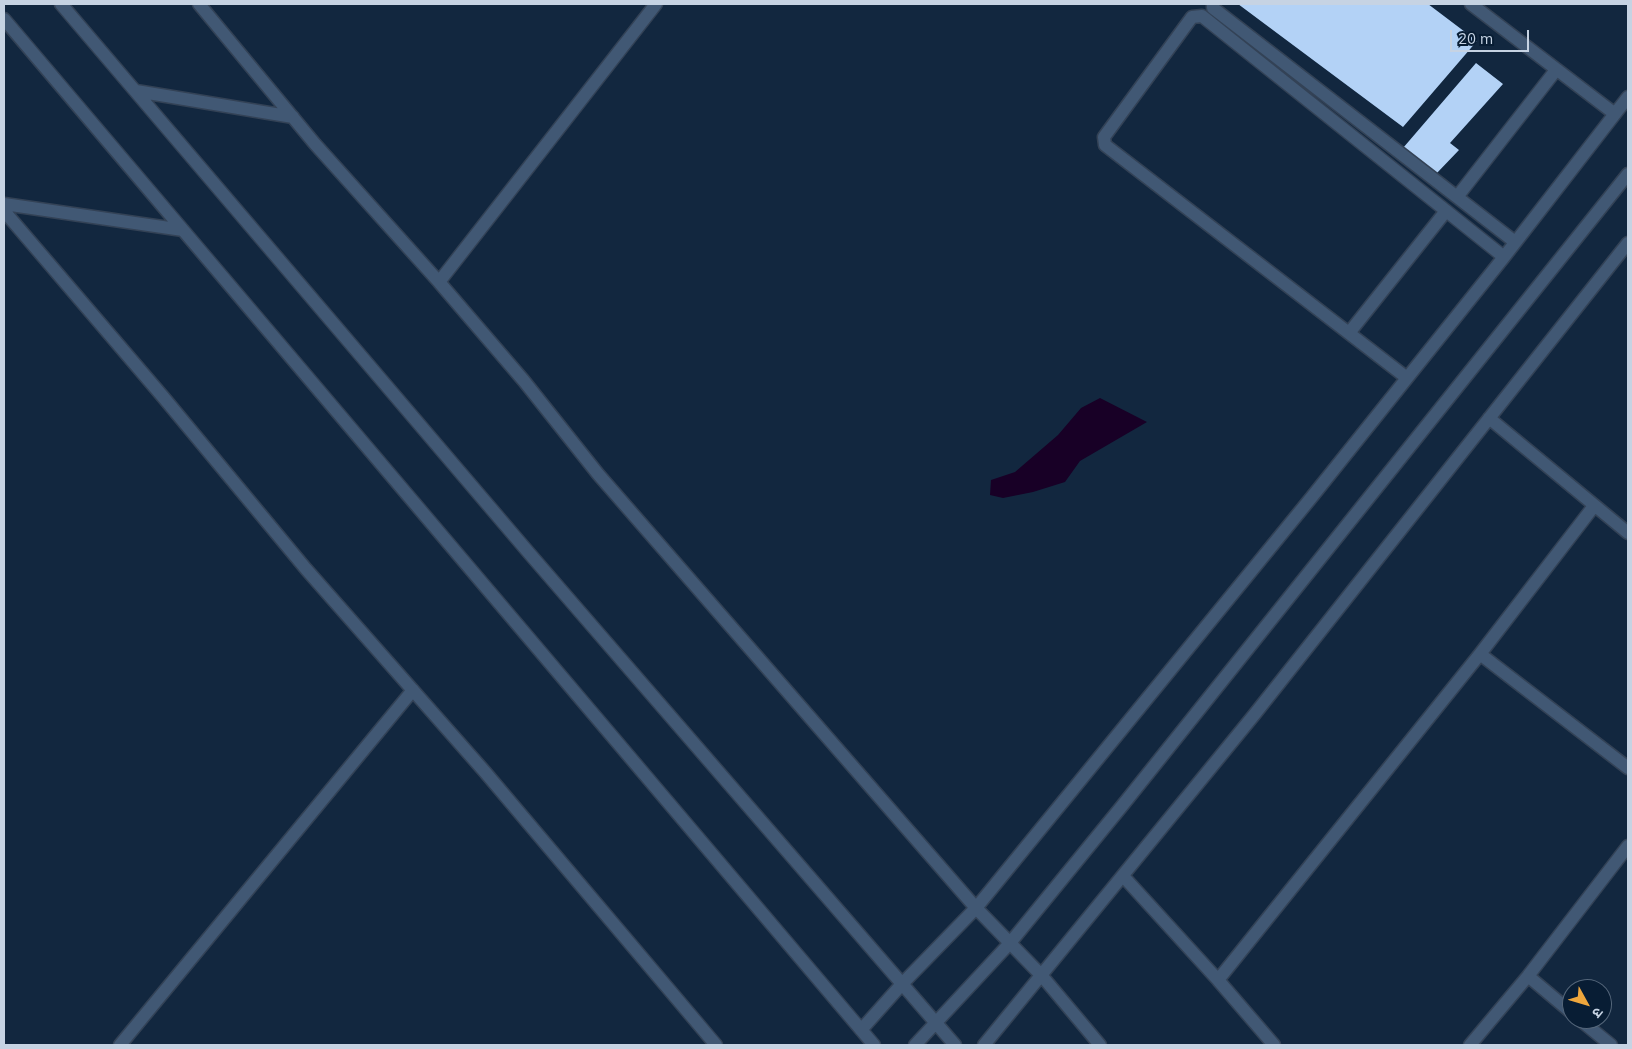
<!DOCTYPE html>
<meta charset="utf-8">
<style>
body{margin:0}
#map{position:relative;width:1632px;height:1049px;overflow:hidden;background:#12273f;font-family:Mulish,"Noto Sans Devanagari",sans-serif}
canvas{display:block}
.frame{position:absolute;inset:0;border:5px solid #c6d3e3;pointer-events:none}
.north{position:absolute;left:1562px;top:979px;width:50px;height:50px;box-sizing:border-box;background:#081d34;border:1px solid #54667a;border-radius:50%;rotate:129deg;font-size:14px;font-weight:700;line-height:20px;text-align:center;color:#c6d3e3}
.north::after{content:'';display:block;margin:auto;width:18px;height:22px;background:#efa73d;clip-path:polygon(50% 0,100% 100%,50% 72%,0 100%)}
.scale{position:absolute;left:1450px;top:30px;width:79px;height:22px;box-sizing:border-box;border:2px solid #c6d3e3;border-top:0;padding-left:6px;font-size:15px;line-height:18px;white-space:nowrap;color:#c6d3e3;-webkit-text-stroke:4px #081d34;paint-order:stroke}
</style>
<div id="map">
<canvas width="1632" height="1049"></canvas>
<div class="frame"></div>
<div class="north">उ</div>
<div class="scale">20 m</div>
</div>
<script>
const c = document.querySelector('canvas').getContext('2d');
c.lineJoin = 'round';
function fillPath(path, color) { c.fillStyle = color; c.fill(path, 'evenodd'); }
const toPath = rows => new Path2D(rows.map(r => 'M' + r).join(''));
function strokePath(path, color, width, dash) { c.strokeStyle = color; c.lineWidth = width; c.lineCap = dash ? 'butt' : 'round'; c.setLineDash(dash || []); c.stroke(path); }
fillPath(toPath([
 [1100,398,1147,422,1080,461,1065,482,1033,492,1003,498,990,495,991,480,1015,472,1058,435,1081,408]
]), '#180026');
fillPath(toPath([
 [1238,4,1428,4,1477,41,1403,127],
 [1476,63,1503,84,1450,143,1459,150,1436,174,1403,148]
]), '#b3d2f6');
const minor = toPath([
 [61,4,529,553,955,1045],
 [199,4,315,144,439,282,524,381,598,474,976,908,1042,976,1100,1045],
 [1213,4,1213,8,1515,242],
 [1471,4,1615,114],
 [4,19,874,1045],
 [136,91,293,117],
 [1457,197,1556,70],
 [4,204,183,230],
 [4,211,164,398,306,569,485,772,716,1045],
 [439,282,656,4],
 [1349,333,1446,211],
 [1407,378,1105,145,1104,137,1192,17,1202,16,1504,257],
 [1489,418,1628,533],
 [1480,654,1628,768],
 [1123,876,1218,980,1274,1045],
 [1528,976,1572,1013],
 [1218,980,1480,654,1594,506],
 [1579,1019,1611,1045],
 [861,1030,902,984,976,908,1311,498,1504,257,1628,97],
 [120,1045,413,690],
 [915,1045,1010,943,1122,806,1628,174],
 [984,1045,1254,715,1628,243],
 [1470,1045,1528,976,1628,846]
]);
strokePath(minor, '#334256', 15);
strokePath(minor, '#415874', 12);
</script>
